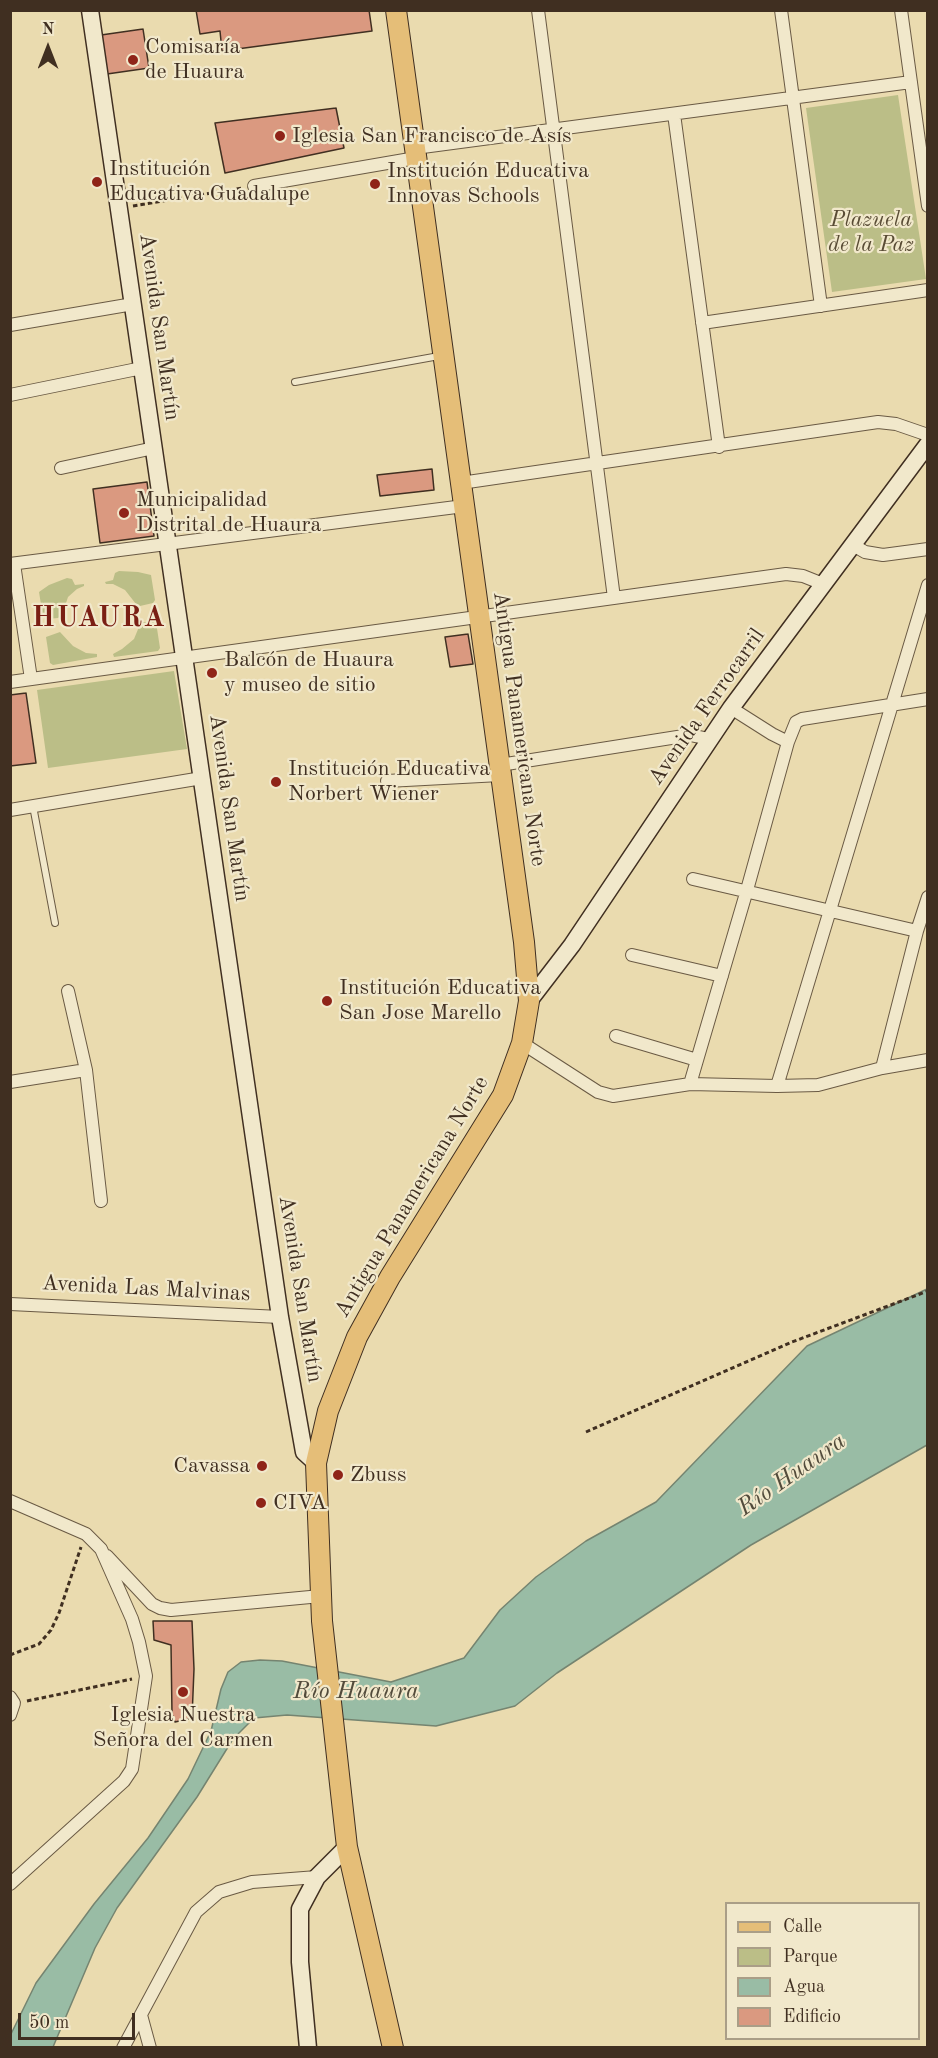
<!DOCTYPE html>
<html>
<head>
<meta charset="utf-8">
<style>
	body { margin:0 }
	#map { position:relative; width:938px; height:2058px; overflow:hidden; background:#eadbaf; font-family:"Old Standard TT",serif }
	canvas { display:block }
	.frame { position:absolute; inset:0; border:12px solid #402f21; pointer-events:none }
	.legend { position:absolute; left:725px; top:1902px; width:195px; height:138px; box-sizing:border-box; background:#f1e8cb; border:2px solid #aa9e87; margin:0; padding:8px 10px; list-style:none; font-size:18px; color:#402f21 }
	.legend li { display:flex; align-items:center; gap:12px; height:30px }
	.legend b { width:30px; border:2px solid #aa9e87 }
	.north { position:absolute; left:18px; top:18px; width:60px; height:60px; -webkit-text-stroke:4px #f1e8cb; paint-order:stroke; rotate:0deg; font-size:16px; font-weight:700; line-height:24px; text-align:center; color:#402f21 }
	.north::after { content:''; display:block; margin:auto; width:21px; height:27px; background:#402f21; clip-path:polygon(50% 0,100% 100%,50% 72%,0 100%) }
	.scale { position:absolute; left:18px; top:2013px; width:117px; height:27px; box-sizing:border-box; border:3px solid #402f21; border-top:0; padding-left:8px; font-size:18px; line-height:21px; white-space:nowrap; color:#402f21; -webkit-text-stroke:4px #f1e8cb; paint-order:stroke }
</style>
</head>
<body>
<div id="map">
<canvas width="938" height="2058"></canvas>
<div class="frame"></div>
<ul class="legend">
<li><b style="height:8px;background:#e5be78"></b>Calle</li>
<li><b style="height:16px;background:#bbbe87"></b>Parque</li>
<li><b style="height:16px;background:#99bca5"></b>Agua</li>
<li><b style="height:16px;background:#da9980"></b>Edificio</li>
</ul>
<div class="north">N</div>
<div class="scale">50 m</div>
</div>
<script>
const ctx = document.querySelector('canvas').getContext('2d');
ctx.lineJoin = 'round';
function fillPath(path, color) { ctx.fillStyle = color; ctx.fill(path, 'evenodd'); }
const poly = rows => new Path2D(rows.map(r => 'M' + r).join(''));
function trace(path, color, width, dash) { ctx.strokeStyle = color; ctx.lineWidth = width; ctx.lineCap = dash ? 'butt' : 'round'; ctx.setLineDash(dash || []); ctx.stroke(path); }
function label(font, color, halo, rows, align = 'center') {
  ctx.font = font + ' "Old Standard TT",serif'; ctx.lineWidth = 4.5; ctx.setLineDash([]); ctx.textBaseline = 'middle'; ctx.strokeStyle = halo; ctx.fillStyle = color; for (const [text, x, y, turn = 0] of rows) {
    ctx.save(); ctx.translate(x, y); ctx.rotate((+turn || 0) * Math.PI / 180); ctx.textAlign = isNaN(turn) ? turn : align; if (halo) ctx.strokeText(text, 0, 0); ctx.fillText(text, 0, 0); ctx.restore();
  }
}
fillPath(poly([
	[898,95,926,279,832,292,806,108],
	[119,571,138,572,151,575,155,600,153,603,140,606,136,604,125,590,113,584,106,584,105,582,113,580,115,573],
	[67,578,72,579,75,585,84,584,84,586,77,589,68,597,62,615,58,618,46,619,43,617,39,592,49,585],
	[141,622,156,622,160,648,158,651,114,657,113,654,122,649,134,639],
	[60,632,73,646,86,653,97,654,97,657,53,665,50,663,46,637],
	[174,671,187,749,48,768,37,690]
]), '#bbbe87');
const water = poly([
	[927,1289,927,1445,751,1545,557,1673,515,1706,436,1726,287,1715,254,1718,233,1739,197,1797,117,1908,95,1948,53,2047,11,2047,10,2036,36,1983,94,1904,148,1838,188,1779,211,1731,221,1689,228,1672,241,1662,260,1660,282,1661,391,1682,464,1658,500,1610,536,1577,586,1541,656,1502,807,1346,927,1289]
]);
fillPath(water, '#99bca5');
trace(water, '#758470', 1.5);
const building = poly([
	[196,10,369,10,372,31,222,51,220,31,200,34,196,10],
	[143,29,149,68,107,74,101,35,143,29],
	[336,108,344,148,225,173,215,123,336,108],
	[432,469,434,490,380,496,377,475,432,469],
	[147,482,154,536,100,543,93,489,147,482],
	[468,634,473,664,450,667,445,637,468,634],
	[26,693,36,763,10,766,10,695,26,693],
	[153,1621,192,1621,194,1669,192,1718,175,1722,172,1714,171,1645,154,1640,153,1621]
]);
fillPath(building, '#da9980');
trace(building, '#402f21', 1.5);
const service = poly([
	[295,382,439,356],
	[33,806,55,923]
]);
const minor = poly([
	[538,10,614,598],
	[781,10,821,306],
	[901,10,928,206],
	[674,114,719,447],
	[415,148,911,82],
	[254,186,416,158],
	[702,323,928,290],
	[10,325,133,304],
	[10,395,142,368],
	[61,468,154,448],
	[461,483,878,422,896,424,928,435],
	[853,545,865,552,883,555,928,549],
	[10,564,464,506],
	[14,564,31,679],
	[10,682,786,574,803,576,823,584],
	[731,708,772,734,788,742],
	[500,765,690,735,709,739],
	[387,781,500,775],
	[10,810,202,778],
	[693,879,917,931],
	[632,955,722,976],
	[68,991,86,1070,101,1201],
	[616,1036,697,1060],
	[522,1043,598,1092,613,1096,690,1084,777,1086,818,1085,882,1068,928,1060],
	[882,1068,917,931,928,897],
	[10,1082,86,1070],
	[690,1084,747,890,788,742,796,722,802,719,928,699],
	[777,1086,928,585],
	[10,1304,280,1317],
	[10,1501,86,1534,101,1549,132,1619,139,1642,146,1676,132,1769,124,1781,10,1884],
	[107,1556,152,1604,160,1608,171,1610,321,1596],
	[10,1697,14,1703,10,1715],
	[141,2015,150,2048],
	[123,2048,196,1912,219,1892,252,1882,317,1877]
]);
const secondary = poly([
	[90,10,280,1317,304,1452,316,1463],
	[529,1001,572,945,731,708,928,444],
	[308,2048,300,1962,300,1909,317,1877,347,1847]
]);
const primary = poly([
	[393,2048,347,1847,322,1621,316,1463,328,1411,357,1337,390,1277,503,1095,522,1043,529,1001,524,942,396,10]
]);
trace(service, '#6a5a44', 8);
trace(minor, '#6a5a44', 14);
trace(secondary, '#402f21', 19);
trace(primary, '#402f21', 22);
trace(poly([
	[133,206,242,188],
	[586,1432,792,1342,928,1291],
	[10,1655,39,1644,51,1630,59,1613,81,1547],
	[27,1701,132,1679]
]), '#402f21', 3, [4.5, 3]);
trace(service, '#f1e8cb', 6);
trace(minor, '#f1e8cb', 12);
trace(secondary, '#f1e8cb', 16);
trace(primary, '#e5be78', 20);
for (const [x, y, r, color] of [
	[133,60,6,"#8f2418"],
	[280,136,6,"#8f2418"],
	[97,182,6,"#8f2418"],
	[375,184,6,"#8f2418"],
	[124,513,6,"#8f2418"],
	[212,673,6,"#8f2418"],
	[276,782,6,"#8f2418"],
	[327,1001,6,"#8f2418"],
	[262,1466,6,"#8f2418"],
	[338,1475,6,"#8f2418"],
	[261,1503,6,"#8f2418"],
	[183,1692,6,"#8f2418"]
]) { const dot = new Path2D(); dot.arc(x, y, r, 0, 2 * Math.PI); ctx.fillStyle = color; ctx.fill(dot); trace(dot, '#f1e8cb', 2); }
label('22px', '#402f21', '#f1e8cb', [
	["Comisaría",145,47],
	["de Huaura",145,72],
	["Iglesia San Francisco de Asís",292,136],
	["Institución",109,169],
	["Educativa Guadalupe",109,194],
	["Institución Educativa",387,171],
	["Innovas Schools",387,196],
	["Municipalidad",136,500],
	["Distrital de Huaura",136,525],
	["Balcón de Huaura",224,660],
	["y museo de sitio",224,685],
	["Institución Educativa",288,769],
	["Norbert Wiener",288,794],
	["Institución Educativa",339,988],
	["San Jose Marello",339,1013],
	["Cavassa",250,1466,"right"],
	["Zbuss",350,1475],
	["CIVA",273,1503],
	["Iglesia Nuestra",183,1715,"center"],
	["Señora del Carmen",183,1740,"center"]
], 'left');
label('italic 22px', '#594c35', '#f1e8cb', [
	["Plazuela",871,220],
	["de la Paz",871,245]
]);
label('22px', '#402f21', '#f1e8cb', [
	["Avenida San Martín",159,327,82],
	["Avenida Ferrocarril",707,707,-55],
	["Antigua Panamericana Norte",519,729,82],
	["Avenida San Martín",229,808,82],
	["Antigua Panamericana Norte",412,1197,-59],
	["Avenida Las Malvinas",146,1289,3],
	["Avenida San Martín",300,1289,81]
]);
label('italic 24px', '#524b3b', '#f1e8cb', [
	["Río Huaura",792,1475,-35],
	["Río Huaura",356,1692]
]);
ctx.letterSpacing = '1.5px';
label('bold 28px', '#7a1f14', '#f1e8cb', [
	["HUAURA",99,619]
]);
ctx.letterSpacing = '0px';
</script>
</body>
</html>
